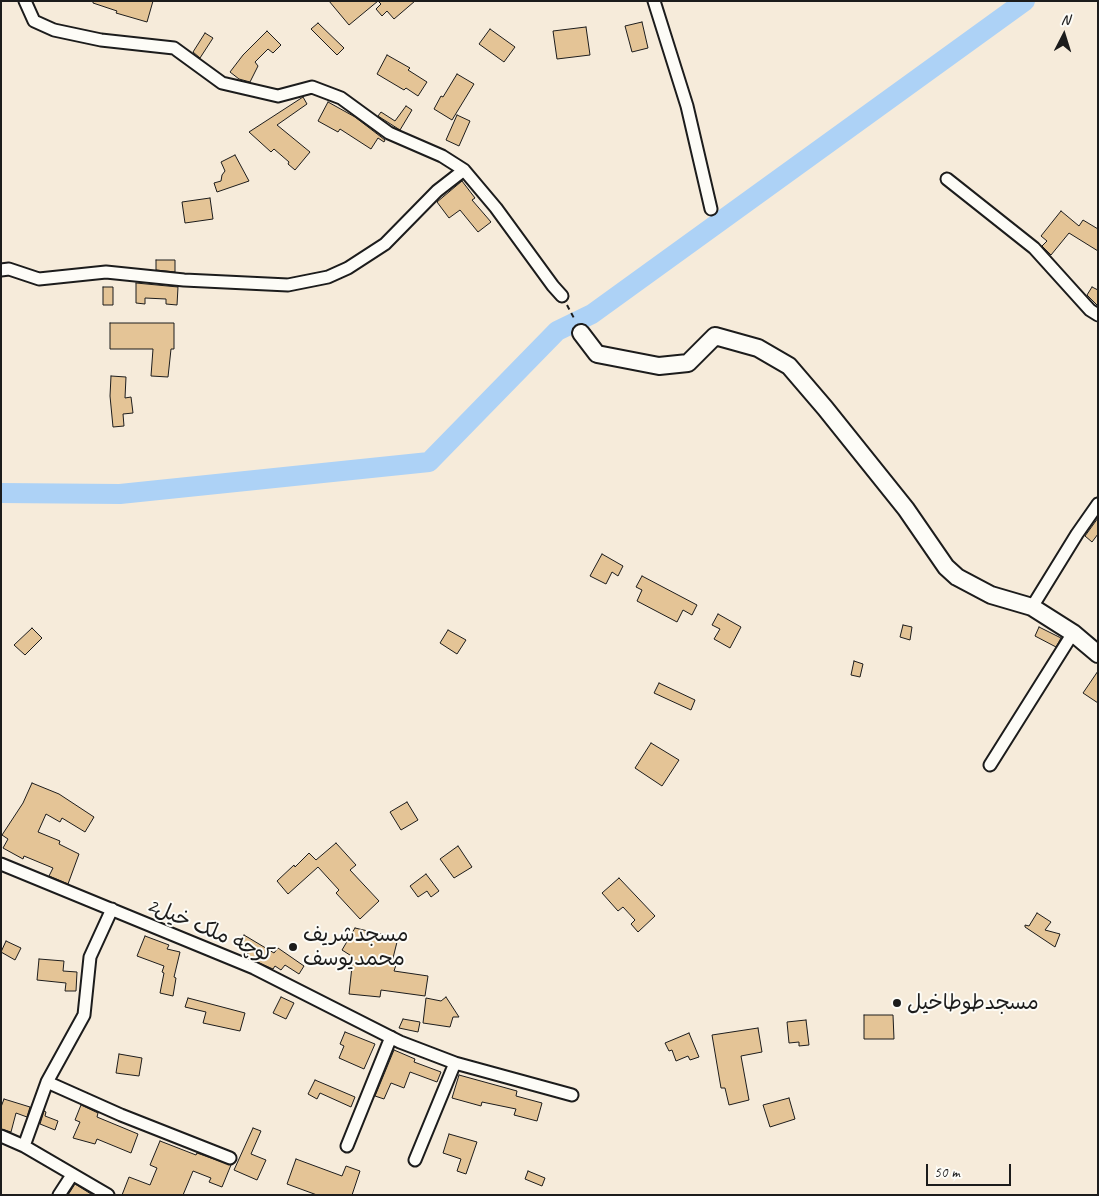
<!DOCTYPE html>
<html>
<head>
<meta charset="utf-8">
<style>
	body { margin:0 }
	#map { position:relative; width:1099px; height:1196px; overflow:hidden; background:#f6ebda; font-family:Caveat,sans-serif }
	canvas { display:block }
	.frame { position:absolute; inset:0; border:2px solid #1c1c1c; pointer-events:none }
	.north { position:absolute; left:1039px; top:10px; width:50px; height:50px; -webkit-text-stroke:4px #fdfcf7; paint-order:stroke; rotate:5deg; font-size:14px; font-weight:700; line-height:20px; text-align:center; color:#1c1c1c }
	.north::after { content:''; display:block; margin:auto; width:18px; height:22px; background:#1c1c1c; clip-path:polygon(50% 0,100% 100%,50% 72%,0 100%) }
	.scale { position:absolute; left:926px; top:1164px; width:85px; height:22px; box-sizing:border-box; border:2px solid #1c1c1c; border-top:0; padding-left:6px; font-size:15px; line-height:18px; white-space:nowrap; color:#1c1c1c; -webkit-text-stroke:4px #fdfcf7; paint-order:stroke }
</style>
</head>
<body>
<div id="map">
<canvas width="1099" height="1196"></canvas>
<div class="frame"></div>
<div class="north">N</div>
<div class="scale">50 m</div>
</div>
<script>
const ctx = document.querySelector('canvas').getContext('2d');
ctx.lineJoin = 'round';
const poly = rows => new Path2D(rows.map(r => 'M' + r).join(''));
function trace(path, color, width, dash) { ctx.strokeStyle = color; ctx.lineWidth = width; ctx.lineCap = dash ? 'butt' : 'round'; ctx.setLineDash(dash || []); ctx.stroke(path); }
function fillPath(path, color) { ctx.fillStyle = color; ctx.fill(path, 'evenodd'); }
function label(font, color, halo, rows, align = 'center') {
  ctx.font = font + ' Caveat,"Playpen Sans Arabic",sans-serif'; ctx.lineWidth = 4; ctx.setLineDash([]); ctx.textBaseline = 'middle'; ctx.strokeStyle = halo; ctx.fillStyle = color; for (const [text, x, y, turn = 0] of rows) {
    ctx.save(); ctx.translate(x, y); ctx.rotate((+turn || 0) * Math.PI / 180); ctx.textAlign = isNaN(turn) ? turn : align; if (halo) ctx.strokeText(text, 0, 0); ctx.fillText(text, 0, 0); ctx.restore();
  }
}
trace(poly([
	[1,493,120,494,429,462,557,331,592,314,1025,1]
]), '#add2f6', 20);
const building = poly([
	[93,1,153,1,147,22,116,13,117,11,93,3,93,1],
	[329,1,378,1,349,25,329,1],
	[378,1,415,1,394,19,387,11,382,16,376,9,381,4,378,1],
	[642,22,648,48,632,52,625,26,642,22],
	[318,23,344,48,337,55,311,29,318,23],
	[586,27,590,55,557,59,553,31,586,27],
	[490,29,515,47,504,62,479,44,490,29],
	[267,31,281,45,273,53,268,49,255,62,258,66,250,82,239,79,230,72,243,55,267,31],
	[205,33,213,38,200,58,193,52,205,33],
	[387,55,410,68,408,70,427,82,418,96,406,88,404,90,377,74,387,55],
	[457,74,474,84,452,120,434,109,441,96,443,97,457,74],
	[303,97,307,104,277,125,310,152,295,170,288,164,289,162,274,149,271,152,249,132,303,97],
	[328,102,355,117,385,140,384,142,378,138,371,149,340,129,338,132,318,121,328,102],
	[406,106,412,110,400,130,378,116,381,112,395,121,406,106],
	[457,115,470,121,459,146,446,140,457,115],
	[235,155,249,181,217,192,214,183,221,181,222,175,225,171,221,162,235,155],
	[462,181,475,198,472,200,491,222,478,232,460,210,449,218,437,202,462,181],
	[210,198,213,219,185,223,182,202,210,198],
	[1061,211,1079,226,1083,220,1098,229,1098,251,1069,233,1051,255,1042,246,1047,241,1041,236,1061,211],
	[156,260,175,260,175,272,156,270,156,260],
	[136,283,178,287,177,305,166,304,166,299,145,298,145,304,136,303,136,283],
	[103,287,113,287,113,305,103,305,103,287],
	[1092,287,1098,290,1098,306,1087,295,1092,287],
	[110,323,174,323,174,349,171,349,168,377,151,376,153,349,110,349,110,323],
	[111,376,126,377,125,398,131,397,133,413,123,414,124,426,113,427,110,396,111,376],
	[1098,518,1098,534,1092,542,1085,536,1098,518],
	[602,554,623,566,618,576,612,572,606,584,590,576,602,554],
	[642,576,697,605,692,615,683,610,677,622,637,601,642,590,636,587,642,576],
	[718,614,741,627,730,648,714,639,720,629,712,625,718,614],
	[903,625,912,627,910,640,900,637,903,625],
	[1039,627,1061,638,1056,647,1035,636,1039,627],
	[32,628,42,638,25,655,14,645,32,628],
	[448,630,466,640,457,654,440,643,448,630],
	[854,661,863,664,860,677,851,675,854,661],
	[1098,671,1098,703,1083,693,1098,671],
	[659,683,695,700,691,710,654,693,659,683],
	[651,743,679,760,662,786,635,768,651,743],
	[32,783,59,794,94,817,85,832,62,818,60,822,46,814,38,832,60,841,59,844,79,854,68,884,49,876,53,868,24,856,23,859,3,848,8,839,2,835,23,803,32,783],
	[407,802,418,820,401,830,390,812,407,802],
	[336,843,356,865,350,870,379,901,360,919,336,893,339,890,318,867,288,894,277,881,294,865,295,867,309,853,316,860,336,843],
	[458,846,472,867,454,878,440,859,458,846],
	[426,874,439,891,431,897,427,891,418,897,410,886,426,874],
	[619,878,655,916,638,932,631,924,635,920,623,907,618,911,602,893,619,878],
	[1037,913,1051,922,1045,930,1060,934,1055,947,1025,927,1025,925,1029,926,1037,913],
	[355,928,398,938,393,958,398,959,394,971,428,976,425,996,381,990,380,997,349,994,353,957,342,950,355,928],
	[244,935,274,953,278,948,304,966,299,974,285,965,281,970,275,966,273,969,246,957,250,949,239,943,244,935],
	[145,936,169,945,167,949,180,952,174,977,176,978,173,996,160,993,164,973,162,972,164,966,137,956,145,936],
	[6,941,21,948,15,960,1,952,6,941],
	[39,959,64,961,63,971,77,972,76,991,65,991,66,983,37,980,39,959],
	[281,997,294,1003,286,1019,273,1013,281,997],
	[446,997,459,1017,453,1017,450,1027,423,1023,426,998,441,1001,446,997],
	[188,998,245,1013,240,1031,203,1023,206,1012,185,1007,188,998],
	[864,1015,893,1015,894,1039,864,1039,864,1015],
	[403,1019,420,1022,418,1032,399,1028,403,1019],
	[806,1020,809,1045,799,1046,799,1042,789,1043,787,1022,806,1020],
	[758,1028,762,1052,741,1056,749,1100,729,1105,725,1088,721,1088,712,1035,758,1028],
	[345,1032,375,1044,364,1069,339,1058,344,1046,340,1044,345,1032],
	[689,1033,699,1057,690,1060,688,1056,676,1061,672,1050,669,1051,665,1043,689,1033],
	[394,1050,415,1059,414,1062,441,1072,437,1082,410,1072,404,1088,391,1083,384,1099,375,1096,394,1050],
	[119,1054,142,1058,139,1076,116,1073,119,1054],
	[459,1075,517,1091,516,1096,542,1103,537,1121,514,1115,516,1109,482,1102,481,1106,452,1098,459,1075],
	[315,1080,355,1097,351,1107,320,1093,317,1099,308,1094,315,1080],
	[789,1098,795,1119,770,1127,763,1105,789,1098],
	[4,1099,30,1107,27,1117,16,1113,11,1132,1,1129,1,1107,4,1099],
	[81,1105,98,1113,97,1117,138,1134,131,1153,97,1139,95,1144,73,1138,80,1122,75,1120,81,1105],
	[44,1111,46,1112,45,1116,58,1121,55,1130,40,1124,44,1111],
	[253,1128,261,1131,251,1154,266,1160,257,1180,234,1170,253,1128],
	[449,1134,477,1142,466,1174,457,1171,461,1159,443,1153,449,1134],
	[160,1141,196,1155,197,1153,231,1165,222,1187,209,1182,211,1178,193,1171,183,1195,122,1195,129,1177,150,1185,157,1168,150,1165,160,1141],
	[296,1159,342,1176,346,1166,360,1171,352,1195,317,1195,287,1184,296,1159],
	[528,1171,545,1178,542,1186,525,1179,528,1171],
	[75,1184,91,1194,91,1195,68,1195,75,1184]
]);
fillPath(building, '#e4c496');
trace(building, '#1c1c1c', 1);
const street = poly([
	[25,1,34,21,54,30,101,40,174,48,222,83,278,96,312,87,341,98,389,133,442,156,464,170,496,208,553,286,562,296],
	[654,1,687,106,711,209],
	[947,179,1034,248,1090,310,1098,315],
	[1,270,9,269,39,279,106,272,184,280,288,285,328,277,348,268,385,244,437,191,464,170],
	[1032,607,1077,534,1098,504],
	[990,765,1073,633],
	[1,864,254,968,400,1042,455,1063,572,1095],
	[47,1082,121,1115,230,1158],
	[1,1136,24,1146,108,1195],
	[24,1146,47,1082,84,1015,90,957,112,909],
	[347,1146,391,1037],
	[415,1160,455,1063],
	[59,1195,72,1175]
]);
const secondary = poly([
	[581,333,597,354,659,366,688,363,715,336,758,348,789,366,825,408,906,509,946,567,957,577,991,595,1032,607,1073,633,1098,654]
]);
trace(street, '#1c1c1c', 15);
trace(secondary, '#1c1c1c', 20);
trace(poly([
	[567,305,575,320]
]), '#1c1c1c', 2, [5, 4]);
trace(street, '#fdfcf7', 11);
trace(secondary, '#fdfcf7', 16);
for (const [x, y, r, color] of [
	[293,947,5,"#1c1c1c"],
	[897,1003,5,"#1c1c1c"]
]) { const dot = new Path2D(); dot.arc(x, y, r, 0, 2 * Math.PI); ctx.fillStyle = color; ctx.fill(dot); trace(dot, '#fdfcf7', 2); }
label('21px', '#1c1c1c', '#fdfcf7', [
	["کوچه ملک خیل2",210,931,23]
]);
label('21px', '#1c1c1c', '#fdfcf7', [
	["مسجدشریف",303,935],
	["محمدیوسف",303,959],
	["مسجدطوطاخیل",907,1003]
], 'left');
</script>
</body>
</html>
